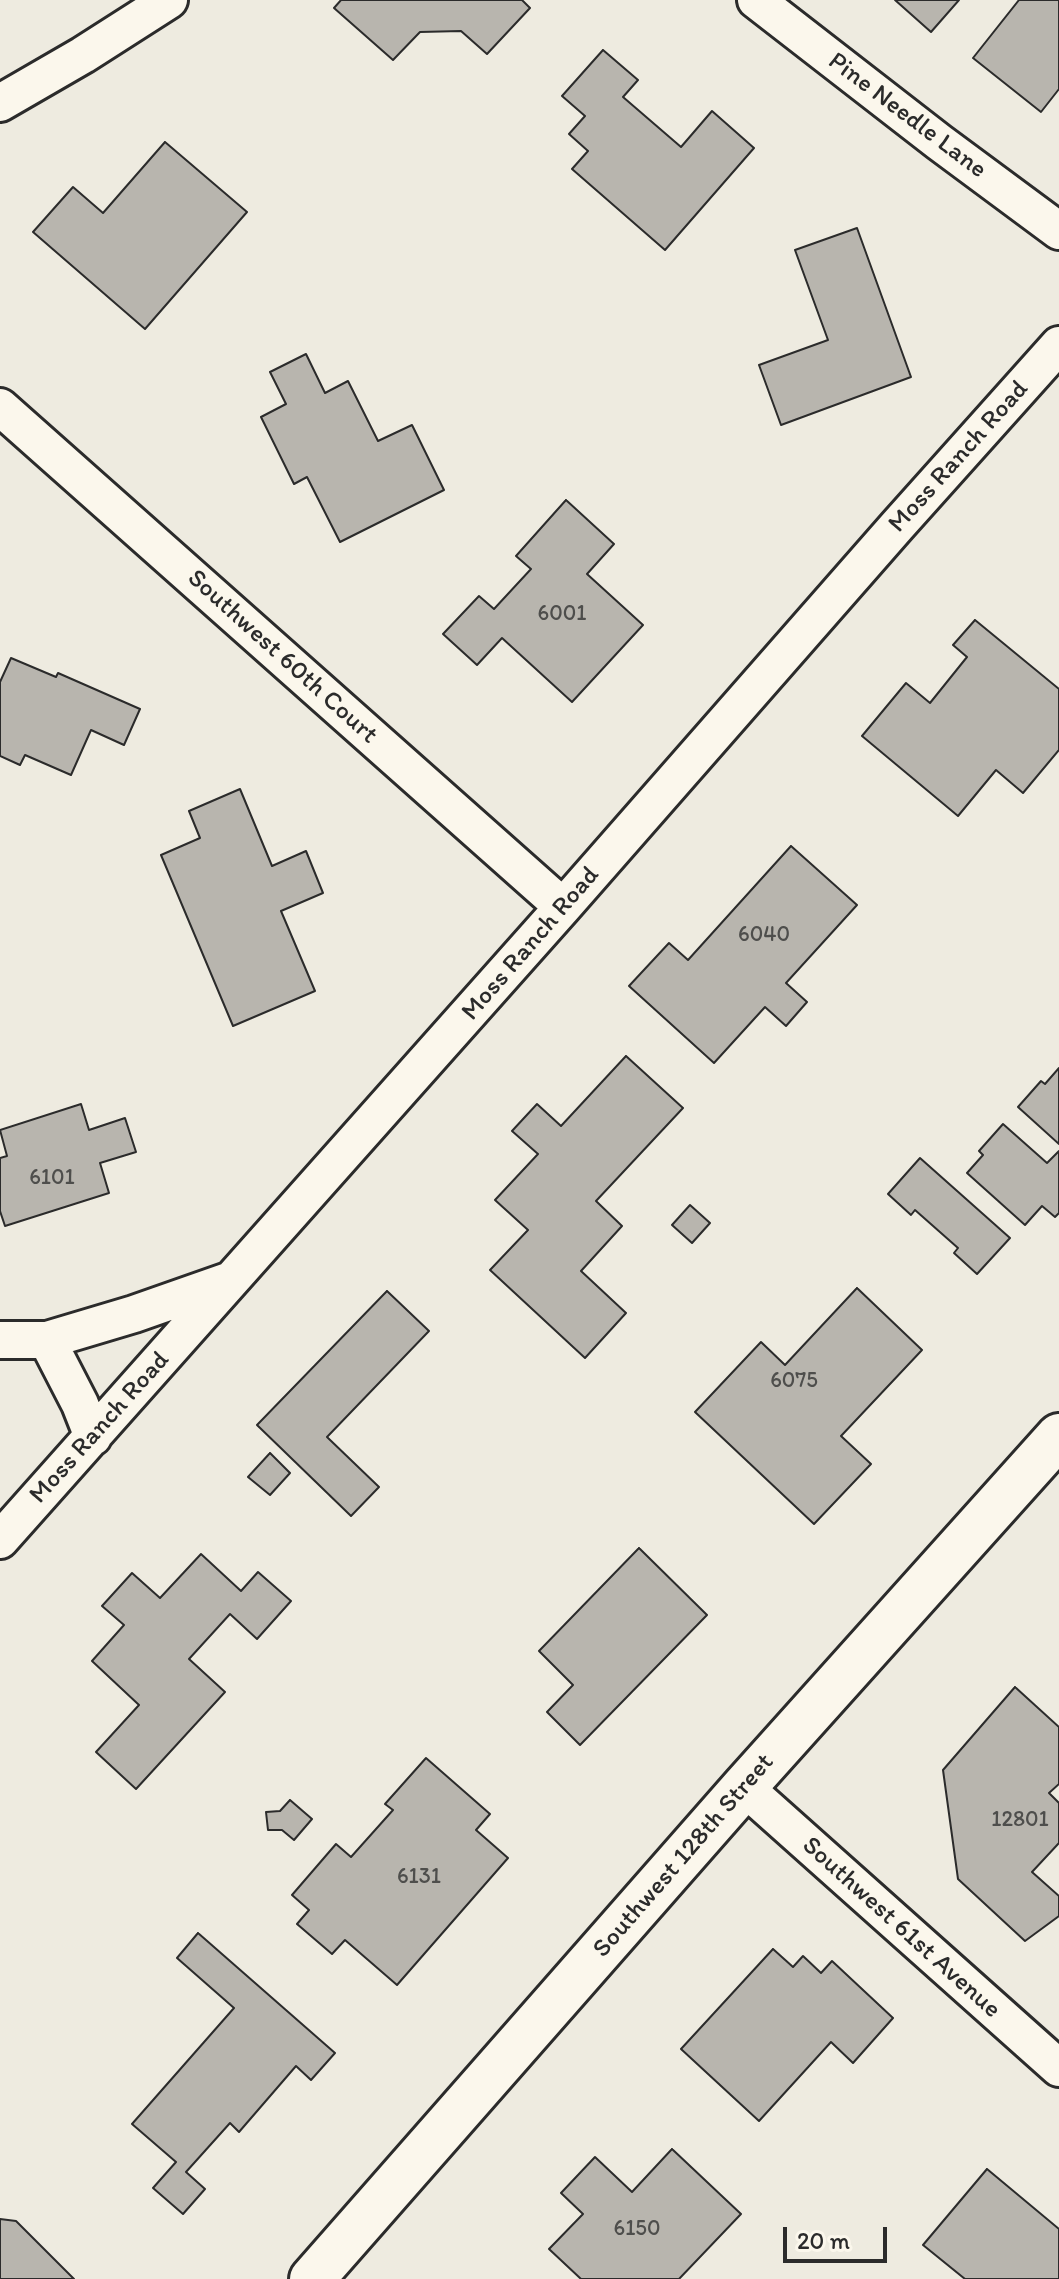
<!DOCTYPE html>
<html>
<head>
<meta charset="utf-8">
<style>
	body { margin:0 }
	#map { position:relative; width:1059px; height:2279px; overflow:hidden; background:#eeebe0; font-family:Itim,sans-serif }
	canvas { display:block }
	.scale { position:absolute; left:783px; top:2227px; width:104px; height:36px; box-sizing:border-box; border:4px solid #2b2b2b; border-top:0; padding-left:10px; font-size:24px; line-height:28px; white-space:nowrap; color:#2b2b2b; -webkit-text-stroke:6px #fbf7ec; paint-order:stroke }
</style>
</head>
<body>
<div id="map">
<canvas width="1059" height="2279"></canvas>
<div class="scale">20 m</div>
</div>
<script>
const ctx = document.querySelector('canvas').getContext('2d');
ctx.lineJoin = 'round';
function fillPath(path, color) { ctx.fillStyle = color; ctx.fill(path, 'evenodd'); }
const poly = rows => new Path2D(rows.map(r => 'M' + r).join(''));
function trace(path, color, width, dash) { ctx.strokeStyle = color; ctx.lineWidth = width; ctx.lineCap = dash ? 'butt' : 'round'; ctx.setLineDash(dash || []); ctx.stroke(path); }
function label(font, color, halo, rows, align = 'center') {
  ctx.font = font + ' Itim,sans-serif'; ctx.lineWidth = 6; ctx.setLineDash([]); ctx.textBaseline = 'middle'; ctx.strokeStyle = halo; ctx.fillStyle = color; for (const [text, x, y, turn = 0] of rows) {
    ctx.save(); ctx.translate(x, y); ctx.rotate((+turn || 0) * Math.PI / 180); ctx.textAlign = isNaN(turn) ? turn : align; if (halo) ctx.strokeText(text, 0, 0); ctx.fillText(text, 0, 0); ctx.restore();
  }
}
const building = poly([
	[341,0,522,0,530,8,487,54,461,31,420,32,393,60,334,8,341,0],
	[895,0,959,0,931,32,895,0],
	[1019,0,1059,0,1059,89,1041,112,973,58,1019,0],
	[603,50,638,80,623,97,681,147,712,111,754,148,665,250,572,169,588,151,569,134,585,116,562,96,603,50],
	[165,142,247,212,145,329,33,232,73,187,103,213,165,142],
	[857,228,911,377,781,425,759,365,828,340,795,250,857,228],
	[306,354,325,393,348,381,378,441,412,425,444,490,340,542,307,477,294,484,261,417,286,404,270,372,306,354],
	[566,500,614,544,587,574,643,625,572,702,502,638,477,665,443,634,479,596,494,609,531,569,516,556,566,500],
	[975,620,1059,689,1059,750,1023,793,996,770,958,816,862,736,906,683,930,703,967,657,953,645,975,620],
	[11,658,56,677,58,673,140,709,124,745,91,730,71,775,25,755,20,765,0,756,0,682,11,658],
	[240,789,272,866,306,851,323,893,281,911,315,991,233,1026,161,855,200,838,189,811,240,789],
	[791,846,857,905,786,983,807,1002,786,1026,765,1007,714,1063,629,986,669,943,688,960,791,846],
	[626,1056,683,1108,596,1201,622,1226,581,1271,626,1313,585,1358,490,1270,528,1230,495,1200,538,1154,512,1131,537,1104,561,1126,626,1056],
	[1059,1068,1059,1144,1018,1107,1041,1081,1045,1084,1059,1068],
	[81,1104,89,1130,125,1118,136,1152,100,1163,109,1193,5,1226,0,1211,0,1158,7,1156,0,1130,81,1104],
	[1003,1124,1047,1163,1059,1151,1059,1213,1055,1217,1042,1206,1025,1225,967,1173,983,1155,979,1151,1003,1124],
	[920,1158,1010,1238,977,1274,954,1253,958,1248,915,1210,911,1215,888,1194,920,1158],
	[690,1205,710,1223,692,1243,672,1225,690,1205],
	[857,1288,922,1350,841,1436,871,1464,814,1524,695,1412,761,1342,785,1365,857,1288],
	[387,1291,429,1331,327,1437,379,1487,351,1516,257,1425,387,1291],
	[270,1453,290,1473,270,1495,248,1477,270,1453],
	[639,1548,707,1615,580,1745,547,1712,573,1685,539,1651,639,1548],
	[201,1554,241,1591,258,1572,291,1601,257,1639,230,1614,189,1659,225,1692,136,1789,96,1752,139,1705,92,1661,124,1625,102,1606,132,1573,160,1598,201,1554],
	[1015,1687,1059,1727,1059,1784,1049,1793,1059,1803,1059,1843,1032,1872,1059,1896,1059,1916,1025,1941,958,1879,943,1770,1015,1687],
	[426,1758,490,1814,476,1830,508,1858,397,1985,345,1940,332,1954,297,1924,309,1910,292,1895,336,1844,351,1857,393,1810,385,1804,426,1758],
	[290,1800,312,1819,294,1840,282,1830,268,1830,266,1812,280,1811,290,1800],
	[198,1933,335,2053,311,2080,296,2066,239,2132,230,2123,186,2172,205,2189,183,2214,153,2188,176,2162,132,2124,234,2008,177,1958,198,1933],
	[773,1949,793,1967,803,1956,821,1973,832,1961,893,2018,853,2063,831,2042,759,2121,681,2049,773,1949],
	[672,2149,741,2214,679,2279,581,2279,549,2249,583,2214,561,2193,595,2157,632,2192,672,2149],
	[987,2169,1059,2229,1059,2279,965,2279,923,2245,987,2169],
	[0,2219,16,2221,74,2279,0,2279,0,2219]
]);
fillPath(building, '#b8b5ae');
trace(building, '#2b2b2b', 2);
const street = poly([
	[756,0,939,142,1059,231],
	[0,103,83,55,169,0],
	[0,407,563,907],
	[0,1340,47,1340],
	[93,1437,80,1404,47,1340,134,1314,228,1281],
	[0,1540,563,907,897,526,1059,345],
	[744,1787,1059,2068]
]);
const secondary = poly([
	[312,2279,744,1787,1059,1436]
]);
trace(street, '#2b2b2b', 42);
trace(secondary, '#2b2b2b', 50);
trace(street, '#fbf7ec', 36);
trace(secondary, '#fbf7ec', 44);
label('22px', '#4e4e4c', null, [
	["6001",562,614],
	["6040",764,935],
	["6101",52,1178],
	["6075",794,1381],
	["12801",1020,1820],
	["6131",419,1877],
	["6150",637,2229]
]);
label('26px', '#2b2b2b', '#fbf7ec', [
	["Pine Needle Lane",907,116,37],
	["Moss Ranch Road",959,457,-48],
	["Southwest 60th Court",282,657,42],
	["Moss Ranch Road",531,944,-49],
	["Moss Ranch Road",100,1428,-48],
	["Southwest 128th Street",684,1856,-49],
	["Southwest 61st Avenue",901,1928,42]
]);
</script>
</body>
</html>
